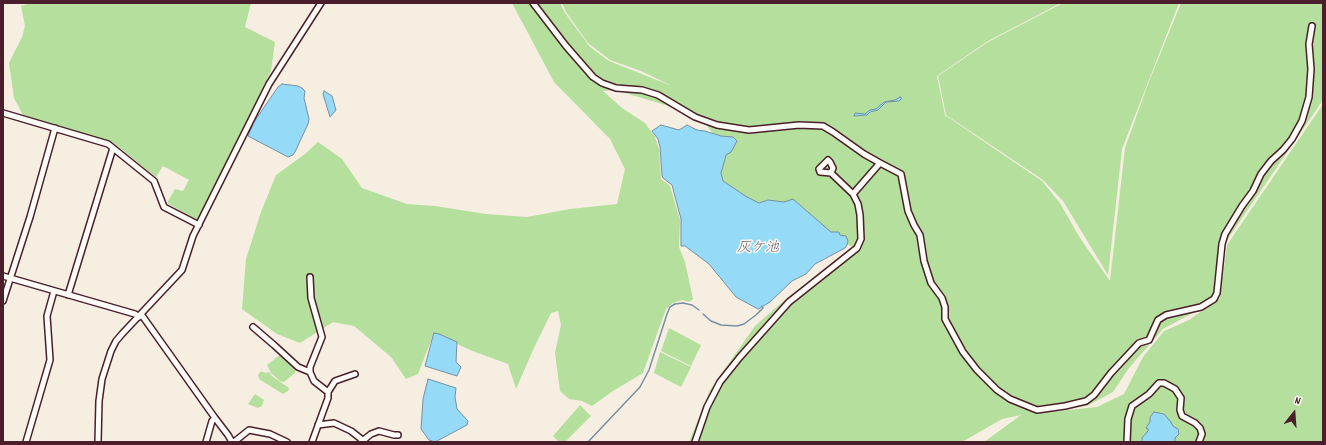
<!DOCTYPE html>
<html>
<head>
<meta charset="utf-8">
<style>
	body { margin:0 }
	#map { position:relative; width:1326px; height:445px; overflow:hidden; background:#f7eee2; font-family:Dekko,sans-serif }
	canvas { display:block }
	.frame { position:absolute; inset:0; border:4px solid #4a1f2b; pointer-events:none }
	.north { position:absolute; left:1274px; top:393px; width:40px; height:40px; -webkit-text-stroke:3px #fdfcf7; paint-order:stroke; rotate:17deg; font-size:11px; font-weight:700; line-height:16px; text-align:center; color:#4a1f2b }
	.north::after { content:''; display:block; margin:auto; width:14px; height:18px; background:#4a1f2b; clip-path:polygon(50% 0,100% 100%,50% 72%,0 100%) }
</style>
</head>
<body>
<div id="map">
<canvas width="1326" height="445"></canvas>
<div class="frame"></div>
<div class="north">N</div>
</div>
<script>
const ctx = document.querySelector('canvas').getContext('2d');
ctx.lineJoin = 'round';
function fillPath(path, color) { ctx.fillStyle = color; ctx.fill(path, 'evenodd'); }
const poly = rows => new Path2D(rows.map(r => 'M' + r).join(''));
function trace(path, color, width, dash) { ctx.strokeStyle = color; ctx.lineWidth = width; ctx.lineCap = dash ? 'butt' : 'round'; ctx.setLineDash(dash || []); ctx.stroke(path); }
function label(font, color, halo, rows, align = 'center') {
  ctx.font = font + ' Dekko,"Klee One",sans-serif'; ctx.lineWidth = 3; ctx.setLineDash([]); ctx.textBaseline = 'middle'; ctx.strokeStyle = halo; ctx.fillStyle = color; for (const [text, x, y, turn = 0] of rows) {
    ctx.save(); ctx.translate(x, y); ctx.rotate((+turn || 0) * Math.PI / 180); ctx.textAlign = isNaN(turn) ? turn : align; if (halo) ctx.strokeText(text, 0, 0); ctx.fillText(text, 0, 0); ctx.restore();
  }
}
fillPath(poly([
	[30,3,251,3,245,27,275,42,271,71,197,220,167,203,175,189,183,191,189,180,163,166,156,177,115,144,23,115,14,98,9,63,22,37,25,26,21,6],
	[512,3,560,3,565,13,590,47,609,61,672,86,641,71,610,60,588,43,566,12,562,3,1061,3,988,41,937,76,945,115,1042,181,1060,203,1080,238,1110,281,1125,148,1148,84,1181,3,1322,3,1323,100,1225,243,1219,297,1209,304,1163,329,1129,368,1113,392,1087,406,1031,414,1097,407,1124,394,1143,357,1164,331,1189,320,1220,298,1227,245,1323,104,1323,442,984,442,1021,415,1002,419,962,442,689,442,710,390,755,326,787,298,853,247,761,207,719,181,722,146,702,119,679,109,615,90,603,91,622,108,645,123,655,137,659,149,661,179,670,186,680,220,679,247,685,262,693,299,689,302,682,300,673,303,666,309,643,373,613,391,592,406,582,401,569,399,560,391,555,353,561,325,558,311,551,313,533,350,516,389,508,364,470,350,434,333,418,374,406,379,391,357,354,326,333,322,300,343,277,334,242,309,246,259,261,212,276,175,305,154,318,142,342,159,362,188,407,204,435,206,486,214,527,217,570,209,617,204,625,169,610,139,554,82],
	[1063,3,1179,3,1122,149,1108,275,1063,201,1043,180,946,115,938,76,988,42],
	[669,328,701,345,691,366,661,351],
	[660,352,691,367,681,387,654,373],
	[281,354,286,361,295,369,295,373,284,382,280,381,271,373,267,365],
	[261,371,265,373,269,372,272,376,289,388,288,391,283,394,259,379,258,375],
	[255,394,264,400,262,406,258,408,248,404],
	[580,405,591,416,565,442,559,442,553,436]
]), '#b5df9c');
const water = poly([
	[282,84,298,86,302,88,305,91,304,98,309,119,308,124,295,152,293,155,288,157,248,136,254,122,278,87,282,84],
	[324,91,332,96,336,110,330,117,323,94,324,91],
	[900,97,902,98,899,101,886,102,878,110,870,112,867,115,854,116,855,113,865,114,870,110,876,109,884,102,895,100,900,97],
	[661,125,679,130,687,125,697,130,705,131,721,136,733,137,737,141,731,152,726,155,725,159,721,173,723,181,747,197,759,203,768,200,784,202,793,199,831,232,839,232,840,235,846,236,848,241,847,245,845,248,815,264,806,274,792,281,770,302,760,308,758,309,736,297,709,264,685,246,681,246,681,219,672,185,663,178,662,175,660,147,658,139,652,131,661,125],
	[434,333,439,334,457,342,456,362,461,367,457,376,425,366,433,336,434,333],
	[428,379,456,388,455,397,457,409,468,421,467,425,435,442,429,440,421,429,423,399,428,379],
	[1154,412,1164,414,1171,422,1173,426,1178,429,1179,434,1175,438,1175,442,1142,442,1142,438,1148,431,1148,429,1146,428,1150,422,1150,417,1154,412]
]);
fillPath(water, '#95daf7');
trace(water, '#778fa5', 1);
trace(poly([
	[703,314,711,321,721,325,737,326,744,324,756,315,763,308,762,306],
	[588,442,640,387,649,370,667,314,670,307,675,304,683,303,692,305,699,310]
]), '#778fa5', 1.5);
const minor = poly([
	[533,3,566,46,593,77,602,83,616,88,642,90,658,95,695,117,717,125,749,130,799,125,823,126,833,132,864,154,880,163],
	[3,113,108,144,154,181,164,207,199,225],
	[853,194,880,163,901,174,908,211,914,225,920,235,924,261,931,283,942,298,945,307,945,319,963,352,977,370,997,390,1010,399,1037,410,1065,406,1086,401,1094,395,1111,373,1139,343,1149,340,1158,320,1166,315,1201,307,1214,299,1217,293,1222,244,1225,234,1242,206,1253,191,1261,174,1271,161,1283,150,1292,139,1302,121,1309,97,1311,69,1309,44,1312,26],
	[3,276,135,314,139,317],
	[310,277,311,298,322,337,310,367,310,372,314,381,328,392],
	[68,295,113,148],
	[3,301,30,217,55,128],
	[141,314,215,418,228,435,232,442],
	[253,327,274,345,298,367,310,372],
	[318,425,334,423,351,431,365,442],
	[26,442,50,360,47,316,54,291],
	[98,442,99,401,102,379,111,351,116,341,122,334,182,270,193,236,269,84,321,3],
	[206,442,212,421,215,418],
	[234,442,249,430,270,434,287,442],
	[312,442,328,398,328,392,335,381,355,374],
	[361,442,371,434,379,431,394,435,398,435],
	[695,442,707,407,720,382,740,357,789,302,857,248,861,239,860,215,858,204,853,194,831,173,820,172,819,169,828,160,830,162,833,168,831,173],
	[1127,442,1128,419,1132,406,1149,394,1159,383,1164,383,1175,389,1181,398,1180,410,1182,416,1195,423,1200,428,1202,434,1199,442]
]);
trace(minor, '#4a1f2b', 8);
trace(minor, '#fdfcf7', 5);
label('italic 14px', '#605768', '#fdfcf7', [
	["灰ケ池",758,249]
]);
</script>
</body>
</html>
